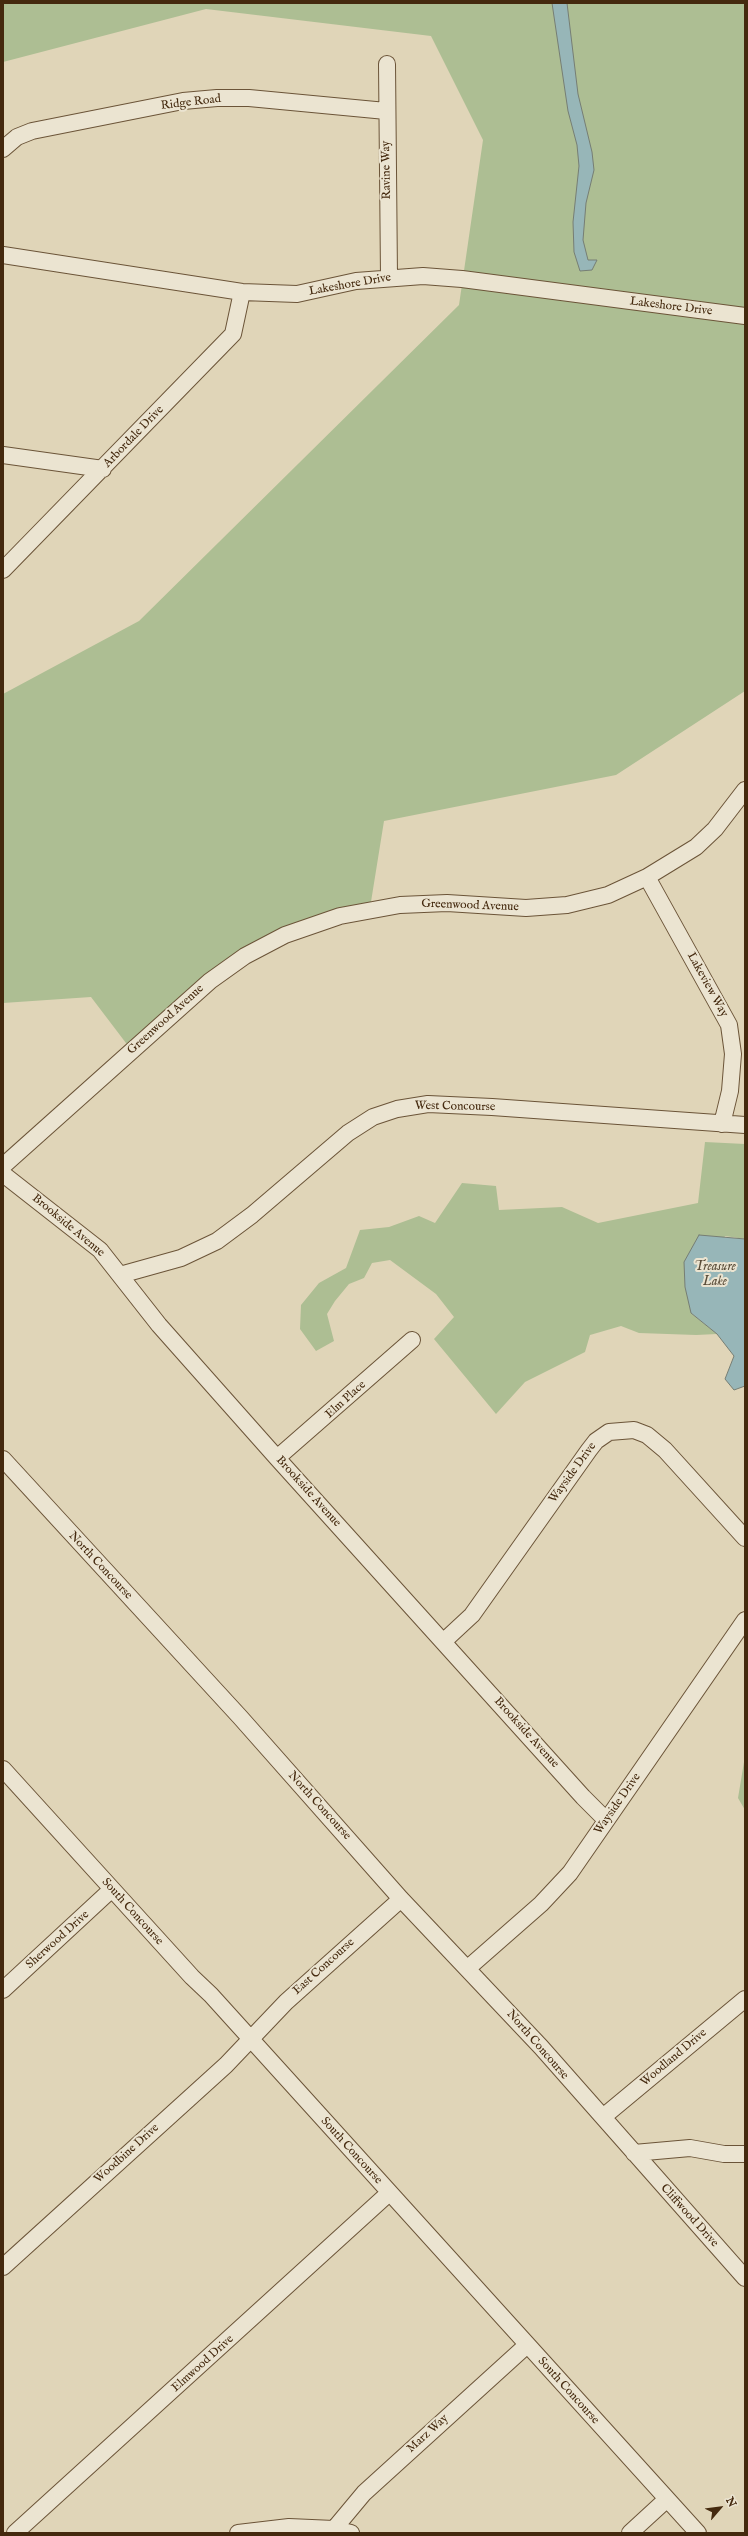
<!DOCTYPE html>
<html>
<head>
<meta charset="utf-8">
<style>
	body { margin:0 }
	#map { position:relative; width:748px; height:2536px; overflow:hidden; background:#e0d5b8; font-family:"IM FELL English",serif }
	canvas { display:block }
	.frame { position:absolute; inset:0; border:4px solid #44290e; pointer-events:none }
	.north { position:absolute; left:700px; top:2488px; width:40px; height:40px; -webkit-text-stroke:3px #ebe4d1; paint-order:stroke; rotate:62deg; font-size:11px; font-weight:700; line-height:16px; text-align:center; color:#44290e }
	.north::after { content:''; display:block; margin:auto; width:14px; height:18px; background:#44290e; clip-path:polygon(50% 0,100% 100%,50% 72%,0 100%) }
</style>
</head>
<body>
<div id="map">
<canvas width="748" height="2536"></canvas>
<div class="frame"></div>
<div class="north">N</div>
</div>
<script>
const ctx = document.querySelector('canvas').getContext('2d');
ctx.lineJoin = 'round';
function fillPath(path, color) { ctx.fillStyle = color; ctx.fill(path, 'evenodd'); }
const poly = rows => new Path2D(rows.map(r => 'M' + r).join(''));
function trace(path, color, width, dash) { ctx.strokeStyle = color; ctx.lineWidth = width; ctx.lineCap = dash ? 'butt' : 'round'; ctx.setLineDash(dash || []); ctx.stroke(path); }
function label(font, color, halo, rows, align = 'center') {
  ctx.font = font + ' "IM FELL English",serif'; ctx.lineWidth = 4; ctx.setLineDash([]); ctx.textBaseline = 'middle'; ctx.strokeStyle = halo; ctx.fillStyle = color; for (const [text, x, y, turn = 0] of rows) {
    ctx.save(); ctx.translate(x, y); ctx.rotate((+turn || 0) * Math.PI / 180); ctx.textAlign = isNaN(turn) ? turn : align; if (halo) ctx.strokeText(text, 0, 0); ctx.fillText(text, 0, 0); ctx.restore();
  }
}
fillPath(poly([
	[3,3,745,3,745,691,616,775,384,821,370,908,213,975,129,1047,91,997,3,1003,3,694,139,621,459,305,483,140,431,36,206,9,3,62],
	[705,1142,745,1144,745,1239,725,1236,691,1313,717,1334,696,1335,639,1333,621,1326,590,1335,585,1352,525,1382,496,1414,434,1339,454,1317,436,1294,390,1260,372,1263,364,1278,349,1284,335,1301,327,1314,334,1341,316,1351,300,1329,301,1305,319,1283,346,1268,360,1230,389,1227,419,1216,435,1223,462,1183,496,1186,499,1210,562,1207,598,1223,698,1203],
	[745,1756,745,1810,738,1798]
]), '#adbe93');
const water = poly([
	[552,3,567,3,578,94,592,152,594,170,586,203,583,240,588,260,597,260,592,270,580,271,574,252,573,222,579,166,577,145,568,111,552,3],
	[699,1235,745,1239,745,1386,734,1390,725,1379,734,1356,717,1334,691,1313,685,1287,684,1262,699,1235]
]);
fillPath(water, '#97b6b8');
trace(water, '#767e74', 1);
const minor = poly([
	[387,64,389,277],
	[3,149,17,137,32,131,183,101,217,98,249,98,386,111],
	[3,255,242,292,297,294,356,281,423,276,462,279,745,316],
	[3,455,103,469],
	[3,570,233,334,242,292],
	[647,877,729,1025,733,1054,730,1091,722,1124],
	[3,1166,210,981,245,956,285,935,340,916,400,905,447,903,526,908,567,905,608,895,647,877,696,847,715,829,745,790],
	[3,1174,100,1250,159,1325,277,1458,583,1797,606,1820],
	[120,1275,181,1258,217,1241,252,1215,348,1133,373,1117,397,1109,428,1104,492,1107,745,1125],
	[277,1458,412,1340],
	[3,1459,240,1717,401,1899,541,2047,745,2278],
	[444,1641,472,1615,589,1450,596,1441,609,1432,634,1430,647,1435,665,1450,745,1538],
	[3,1769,192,1977,211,1995,698,2533],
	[468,1968,541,1904,570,1873,745,1620],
	[3,1990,112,1889],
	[603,2117,745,1999],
	[634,2153,690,2148,724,2154,745,2154],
	[3,2267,226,2065,286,2002,401,1899],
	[334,2529,364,2493,527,2345],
	[15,2533,389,2193],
	[238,2533,289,2527,334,2529,351,2533],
	[630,2533,667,2499]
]);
trace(minor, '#6b5438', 18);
trace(minor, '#ebe4d1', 16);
label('12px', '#44290e', '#ebe4d1', [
	["Ridge Road",191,103,-7],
	["Ravine Way",387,170,-91],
	["Lakeshore Drive",350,285,-10],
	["Lakeshore Drive",671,307,7],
	["Arbordale Drive",134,437,-46],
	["Greenwood Avenue",470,906,2],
	["Lakeview Way",707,985,61],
	["Greenwood Avenue",166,1020,-42],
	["West Concourse",455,1107,1],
	["Brookside Avenue",68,1226,40],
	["Elm Place",346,1400,-42],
	["Wayside Drive",573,1473,-54],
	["Brookside Avenue",308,1492,48],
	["North Concourse",100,1566,47],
	["Brookside Avenue",526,1733,48],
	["Wayside Drive",618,1804,-55],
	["North Concourse",319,1806,48],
	["South Concourse",132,1912,48],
	["Sherwood Drive",58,1940,-42],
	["East Concourse",324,1967,-42],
	["North Concourse",537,2045,49],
	["Woodland Drive",674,2058,-40],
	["South Concourse",351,2151,48],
	["Woodbine Drive",127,2154,-42],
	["Cliffwood Drive",689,2216,48],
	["Elmwood Drive",203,2364,-42],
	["South Concourse",568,2391,48],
	["Marz Way",428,2434,-42]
]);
label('italic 13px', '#594c38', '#ebe4d1', [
	["Treasure",715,1267],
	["Lake",715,1282]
]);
</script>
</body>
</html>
